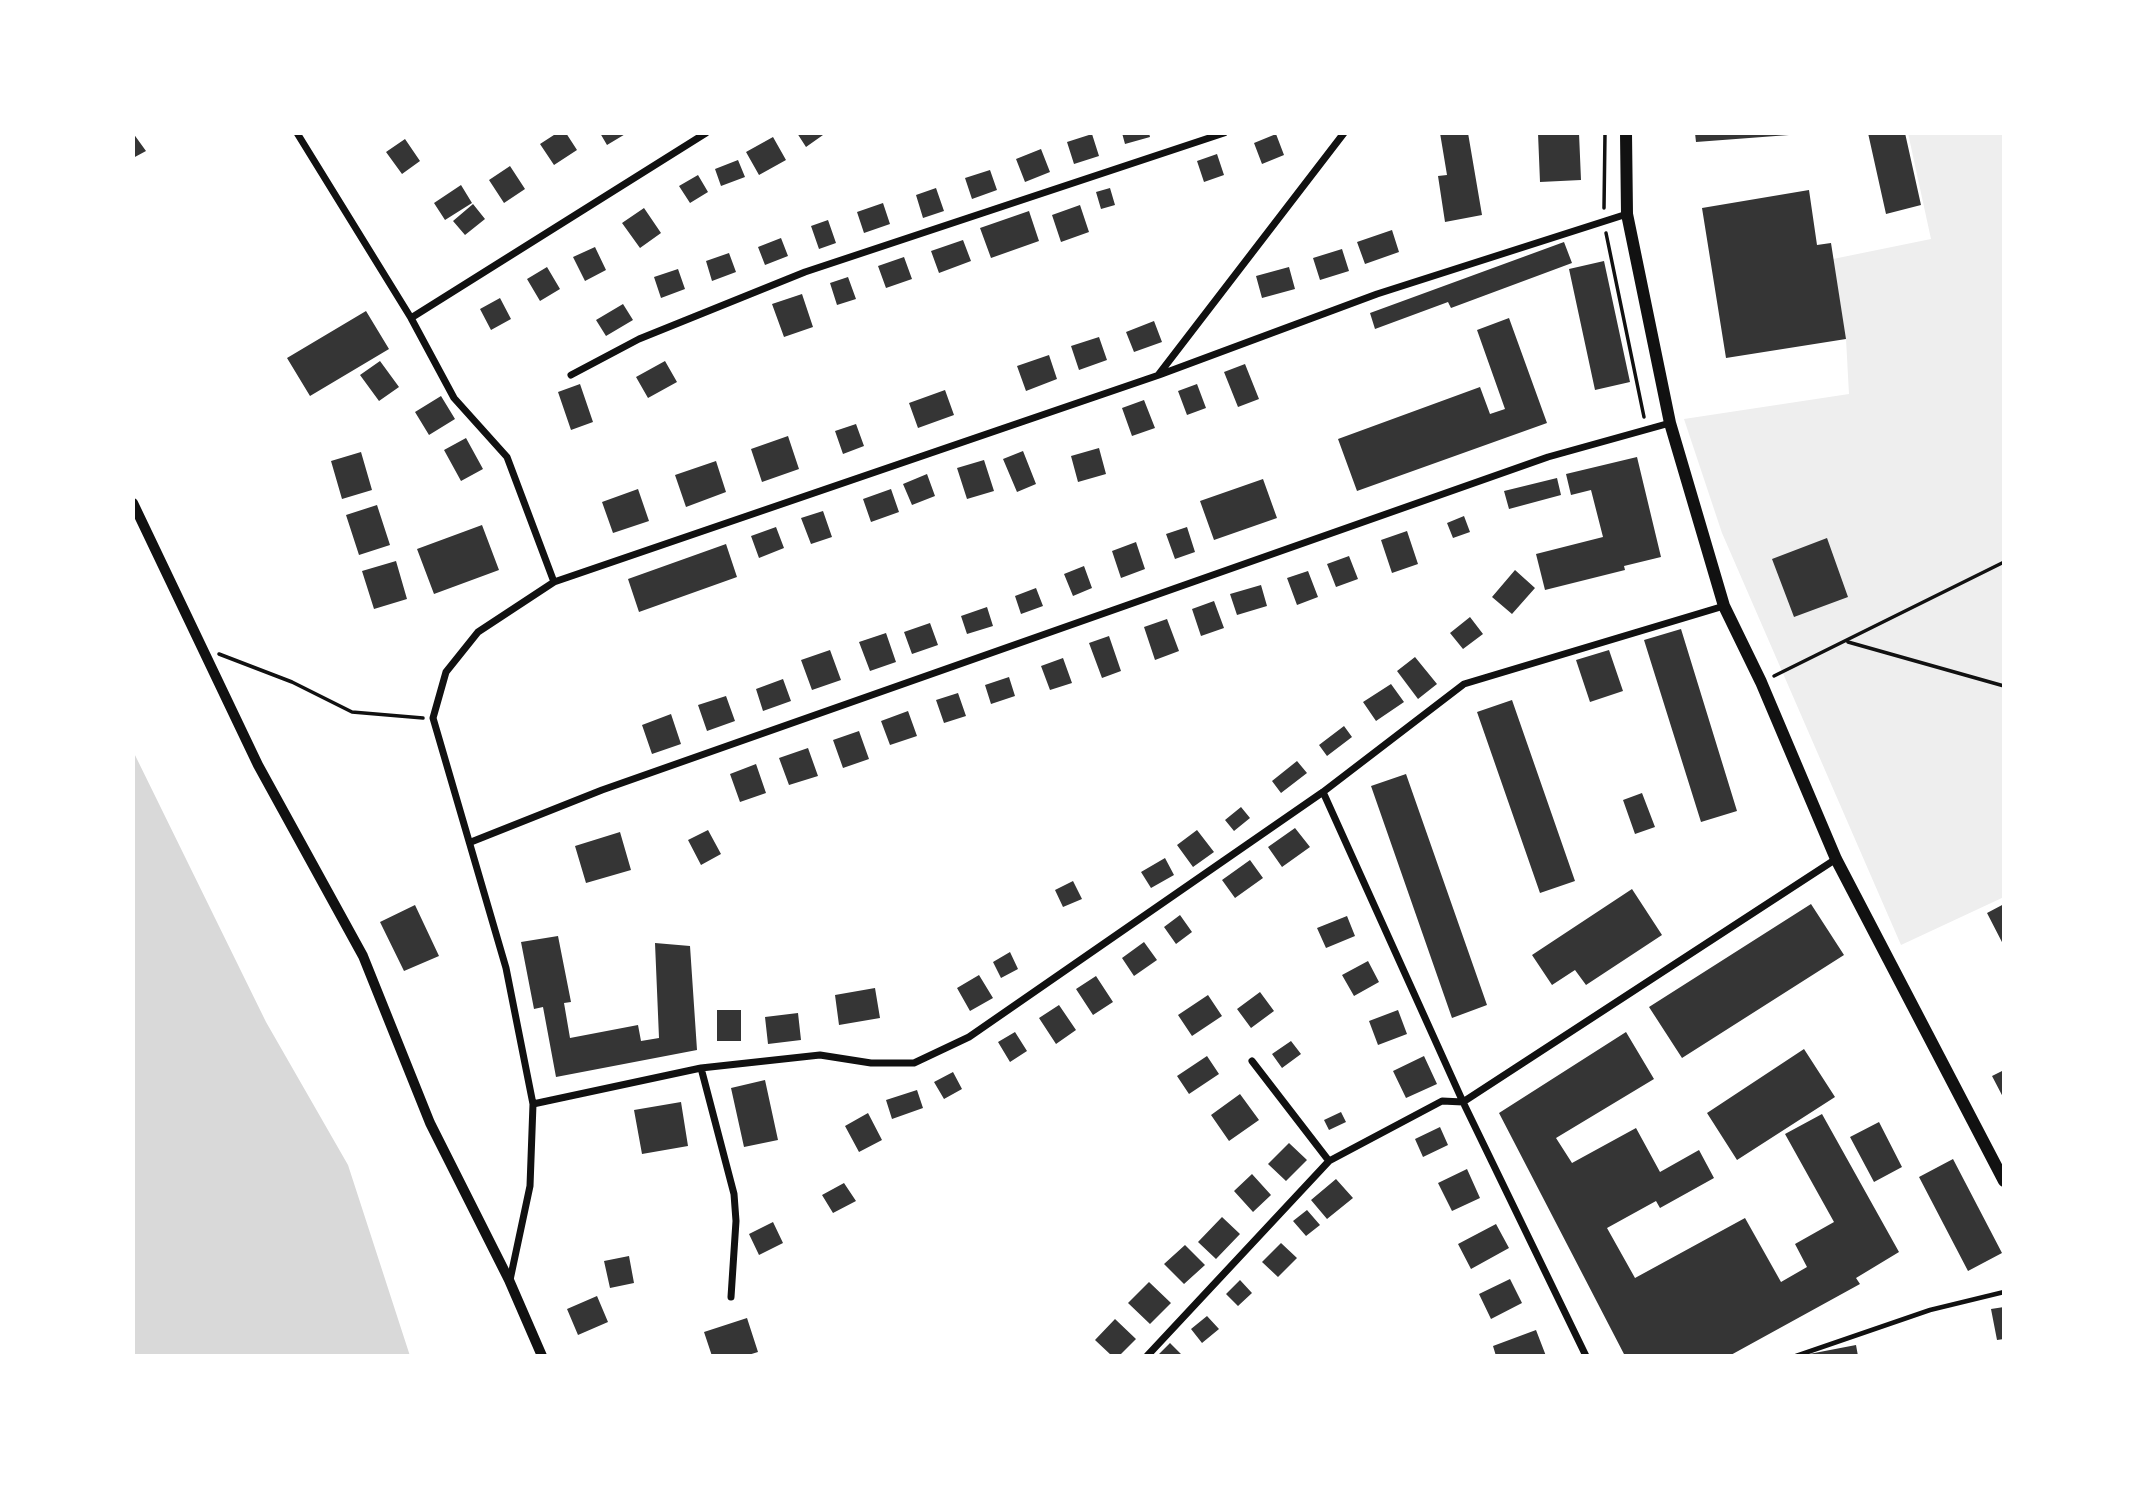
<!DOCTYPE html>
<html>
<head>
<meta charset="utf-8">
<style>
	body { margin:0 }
	#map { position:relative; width:2137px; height:1489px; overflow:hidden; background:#fff; font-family:Arial,sans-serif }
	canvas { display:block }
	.frame { position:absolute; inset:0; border:135px solid #fff; pointer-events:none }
</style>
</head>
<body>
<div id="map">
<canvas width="2137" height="1489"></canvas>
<div class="frame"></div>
</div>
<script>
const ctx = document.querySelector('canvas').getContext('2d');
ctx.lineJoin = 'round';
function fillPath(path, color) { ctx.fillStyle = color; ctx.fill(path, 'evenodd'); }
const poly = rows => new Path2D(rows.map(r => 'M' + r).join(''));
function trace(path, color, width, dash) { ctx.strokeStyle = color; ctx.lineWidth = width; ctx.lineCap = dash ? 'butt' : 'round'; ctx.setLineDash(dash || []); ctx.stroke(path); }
fillPath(poly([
	[1908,133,2004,133,2004,897,1901,945,1722,533,1684,419,1849,394,1846,339,1833,259,1931,239]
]), '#eee');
fillPath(poly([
	[133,751,266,1022,348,1165,410,1356,133,1356]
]), '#d9d9d9');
fillPath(poly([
	[133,133,146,151,133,158],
	[557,133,566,133,577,150,554,165,540,144],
	[600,133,627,133,607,145],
	[797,133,822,133,823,135,806,147],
	[1122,133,1149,133,1150,137,1125,144],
	[1440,133,1468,133,1482,215,1445,222,1438,176,1447,175],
	[1538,133,1579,133,1581,180,1540,182],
	[1695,133,1789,133,1789,135,1696,142],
	[1868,133,1905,133,1921,205,1886,214],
	[1092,134,1099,156,1074,164,1067,142],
	[1276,134,1284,155,1262,164,1254,143],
	[773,137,786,160,759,175,746,152],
	[405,139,420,161,402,174,386,152],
	[1041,149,1050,172,1025,182,1016,159],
	[1217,154,1224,175,1204,182,1197,161],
	[738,160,745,177,721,186,715,169],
	[510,166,525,189,504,203,489,180],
	[990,170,997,190,972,199,965,178],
	[698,175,708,192,690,203,679,186],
	[461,185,472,203,445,220,434,203],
	[936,188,944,211,923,218,916,195],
	[1110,188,1115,205,1101,209,1096,192],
	[1809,190,1817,245,1831,243,1846,339,1726,358,1702,208],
	[883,203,890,224,864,233,857,212],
	[473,204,485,219,465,235,453,221],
	[1080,205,1089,232,1061,242,1052,215],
	[644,208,661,233,640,248,622,223],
	[1029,211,1039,241,991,258,980,228],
	[828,220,836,243,819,249,811,226],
	[1392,230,1399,252,1365,264,1357,242],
	[781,238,788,256,765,265,758,247],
	[963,240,971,261,939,273,931,251],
	[1564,242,1572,263,1451,308,1448,302,1375,329,1370,313],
	[595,247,606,270,585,281,573,257],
	[1342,249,1349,271,1320,280,1313,258],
	[729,253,736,272,712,281,706,261],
	[904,257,912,279,886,288,878,266],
	[1604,261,1630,382,1595,390,1569,269],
	[547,267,560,289,540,301,527,279],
	[1289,267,1295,289,1262,298,1256,276],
	[678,269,685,289,661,298,654,277],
	[848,277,856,299,837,305,830,283],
	[802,294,813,327,784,337,772,304],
	[500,298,511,319,491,330,480,309],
	[623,304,633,320,606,336,596,320],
	[366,311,389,349,310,396,287,358],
	[1509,318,1547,423,1357,491,1338,439,1480,387,1490,414,1505,409,1477,330],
	[1154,321,1162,342,1134,352,1126,332],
	[1099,337,1107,360,1079,370,1071,346],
	[1049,355,1057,379,1026,391,1017,366],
	[380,361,399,387,379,401,360,375],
	[665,361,677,382,648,398,636,377],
	[1245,364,1259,399,1238,407,1224,372],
	[580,384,593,422,571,430,558,392],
	[1197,384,1206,408,1187,415,1178,391],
	[945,390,954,415,918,428,909,403],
	[441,396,455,419,429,435,415,412],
	[1144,400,1155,428,1132,436,1122,408],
	[856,424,864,446,843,454,835,431],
	[788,436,799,469,762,482,751,449],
	[466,438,483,469,461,481,444,450],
	[1099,448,1106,474,1078,482,1071,456],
	[1023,451,1036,484,1017,492,1003,459],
	[361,452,372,490,342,499,331,461],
	[1637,457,1661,557,1624,566,1625,570,1545,590,1536,554,1603,537,1591,490,1571,495,1566,474],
	[984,460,994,491,967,499,957,468],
	[716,461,726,492,686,507,675,475],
	[927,474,935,496,912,505,903,484],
	[1557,478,1561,495,1509,509,1504,491],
	[1263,479,1277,518,1214,540,1200,501],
	[638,489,649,521,613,533,602,502],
	[891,489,899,512,871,522,863,499],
	[377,505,390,545,359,555,346,515],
	[823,511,832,537,811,544,801,518],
	[1464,516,1470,532,1453,538,1447,523],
	[482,525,499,570,434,594,417,549],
	[776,527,784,548,759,558,751,536],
	[1187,527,1195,552,1175,559,1166,534],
	[1407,531,1418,564,1392,573,1381,540],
	[1827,538,1848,597,1794,617,1772,559],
	[1136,542,1145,569,1121,578,1112,551],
	[726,544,737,577,639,612,628,579],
	[1349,556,1358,579,1336,587,1327,564],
	[396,561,407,599,374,609,362,571],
	[1084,566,1092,588,1073,596,1064,574],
	[1515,570,1535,588,1512,614,1492,597],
	[1308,571,1318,597,1297,605,1287,578],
	[1261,585,1267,606,1237,615,1230,594],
	[1036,588,1043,606,1021,614,1015,596],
	[1214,601,1224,628,1201,636,1192,609],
	[987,607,993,626,967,634,961,616],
	[1470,617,1483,634,1463,649,1450,633],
	[1167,619,1179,651,1155,660,1144,627],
	[930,623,938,645,912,654,904,632],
	[1681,629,1737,811,1701,822,1644,640],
	[886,633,896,662,870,671,859,642],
	[1109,636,1121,671,1102,678,1089,643],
	[830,650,841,680,812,690,801,660],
	[1609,650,1623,691,1590,702,1576,660],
	[1415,657,1437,684,1418,699,1397,671],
	[1063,658,1072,683,1050,690,1041,666],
	[1009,677,1015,696,991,704,985,685],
	[783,679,791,701,763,711,756,689],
	[1391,684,1404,702,1376,721,1363,702],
	[958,693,966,716,944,723,936,700],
	[726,696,735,721,707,731,698,705],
	[1512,700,1575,881,1540,893,1477,712],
	[908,711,917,736,890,745,881,721],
	[671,714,681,744,652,754,642,725],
	[1344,726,1352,737,1327,756,1319,745],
	[859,731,869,759,843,768,833,740],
	[808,748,818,776,789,785,779,758],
	[1297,761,1307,773,1281,793,1272,781],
	[756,764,766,793,740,802,730,774],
	[1406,774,1487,1005,1452,1018,1371,786],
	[1642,793,1655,827,1635,834,1623,800],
	[1241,807,1250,818,1234,831,1225,820],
	[1295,828,1310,847,1282,867,1268,847],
	[708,830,721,854,701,865,688,840],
	[1197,830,1214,852,1193,867,1177,845],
	[620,832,631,870,586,883,575,846],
	[1165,858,1174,875,1151,888,1141,872],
	[1250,860,1263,878,1235,898,1222,880],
	[1073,881,1082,899,1063,907,1055,890],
	[1632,889,1662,935,1586,985,1575,970,1552,985,1532,955],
	[1811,904,1844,955,1682,1058,1649,1007],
	[2004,904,2004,946,1987,913],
	[415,905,439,956,404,971,380,922],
	[1180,915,1192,932,1176,944,1164,927],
	[1347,916,1355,936,1326,948,1317,928],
	[558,936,571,1002,564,1003,570,1038,638,1025,641,1041,659,1038,655,943,690,946,697,1050,556,1077,543,1007,534,1009,521,942],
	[1144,942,1157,960,1134,976,1122,958],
	[1010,952,1018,969,1001,978,993,962],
	[1368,961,1379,982,1354,996,1342,975],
	[979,975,993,998,970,1011,957,988],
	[1096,976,1113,1002,1093,1015,1076,989],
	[875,988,880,1018,839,1025,835,995],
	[1260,992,1274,1011,1251,1028,1237,1009],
	[1208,995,1222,1016,1192,1036,1178,1015],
	[1059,1005,1076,1030,1056,1044,1039,1018],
	[717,1010,741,1010,741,1041,717,1041],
	[1398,1010,1407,1034,1378,1045,1369,1021],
	[798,1013,801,1040,768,1044,765,1017],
	[1015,1032,1027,1051,1010,1062,998,1042],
	[1626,1032,1654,1079,1556,1138,1572,1163,1636,1128,1660,1172,1699,1150,1714,1178,1660,1208,1656,1201,1607,1228,1635,1278,1745,1218,1781,1282,1807,1267,1795,1244,1834,1222,1785,1134,1822,1114,1899,1252,1856,1278,1860,1284,1729,1356,1625,1356,1499,1113],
	[1291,1041,1301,1054,1282,1068,1272,1054],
	[1804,1049,1835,1097,1737,1160,1707,1113],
	[1207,1056,1219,1074,1189,1094,1177,1076],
	[1424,1056,1437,1084,1406,1098,1393,1071],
	[2004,1070,2004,1099,1992,1076],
	[953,1072,962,1089,944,1099,934,1082],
	[765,1080,778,1140,744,1147,731,1088],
	[917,1090,923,1108,892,1119,886,1100],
	[1240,1094,1259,1120,1229,1141,1211,1115],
	[681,1102,688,1146,642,1154,634,1110],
	[1341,1112,1346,1122,1329,1130,1324,1120],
	[868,1113,882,1140,859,1152,845,1126],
	[1879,1122,1902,1167,1874,1182,1850,1137],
	[1440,1127,1448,1145,1423,1157,1415,1139],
	[1289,1143,1307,1160,1286,1181,1268,1164],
	[1953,1159,2002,1253,1968,1271,1919,1177],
	[1467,1169,1480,1198,1452,1211,1438,1183],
	[1252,1174,1271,1195,1253,1212,1234,1191],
	[1336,1179,1353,1198,1327,1219,1311,1200],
	[844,1183,856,1201,833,1213,822,1195],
	[1307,1210,1320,1225,1306,1236,1293,1221],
	[1222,1217,1240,1234,1216,1259,1198,1242],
	[773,1222,783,1243,759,1255,749,1234],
	[1496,1224,1509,1248,1471,1269,1458,1244],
	[1281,1243,1297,1258,1278,1277,1262,1262],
	[1185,1245,1205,1265,1184,1284,1164,1264],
	[629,1256,634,1283,610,1288,604,1261],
	[1510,1279,1522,1303,1491,1319,1479,1294],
	[1240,1280,1252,1293,1238,1306,1226,1294],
	[1149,1282,1171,1303,1150,1324,1128,1303],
	[597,1296,608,1322,578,1335,567,1309],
	[2004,1307,2004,1339,1997,1340,1991,1309],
	[1207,1316,1219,1329,1202,1343,1191,1329],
	[747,1318,758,1352,745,1356,712,1356,704,1332],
	[1115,1319,1136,1339,1119,1356,1112,1356,1095,1340],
	[1536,1330,1546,1356,1496,1356,1493,1346],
	[1170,1343,1183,1356,1157,1356],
	[1856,1345,1858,1356,1804,1356,1804,1355]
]), '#353535');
trace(poly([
	[1604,208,1605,133],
	[1606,233,1644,417],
	[1848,642,2004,686],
	[219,654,292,682,352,712,423,718],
	[1774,676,2004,562]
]), '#111', 3.5);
trace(poly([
	[1796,1356,1930,1310,2004,1292]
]), '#111', 4.5);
trace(poly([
	[297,133,411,318,454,398,507,457,554,582],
	[411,318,706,133],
	[1159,374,1344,133],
	[571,375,639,339,805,272,1224,133],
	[1323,792,1463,1102,1586,1356],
	[471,842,602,790,1548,457,1670,423],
	[1252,1061,1329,1161],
	[701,1068,734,1194,736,1221,731,1297],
	[533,1104,701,1068,820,1055,871,1063,914,1063,969,1037,1323,792,1464,684,1724,606],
	[510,1280,530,1186,533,1104,506,968,433,718,446,672,478,632,554,582,1159,375,1377,294,1627,214],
	[1147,1356,1329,1161,1442,1101,1463,1102,1836,859]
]), '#111', 7);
trace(poly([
	[133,503,258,765,363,956,430,1123,509,1280,542,1356]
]), '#111', 10);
trace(poly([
	[1626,133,1627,214,1670,423,1724,606,1761,682,1836,859,2004,1181]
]), '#111', 12);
</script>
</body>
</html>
